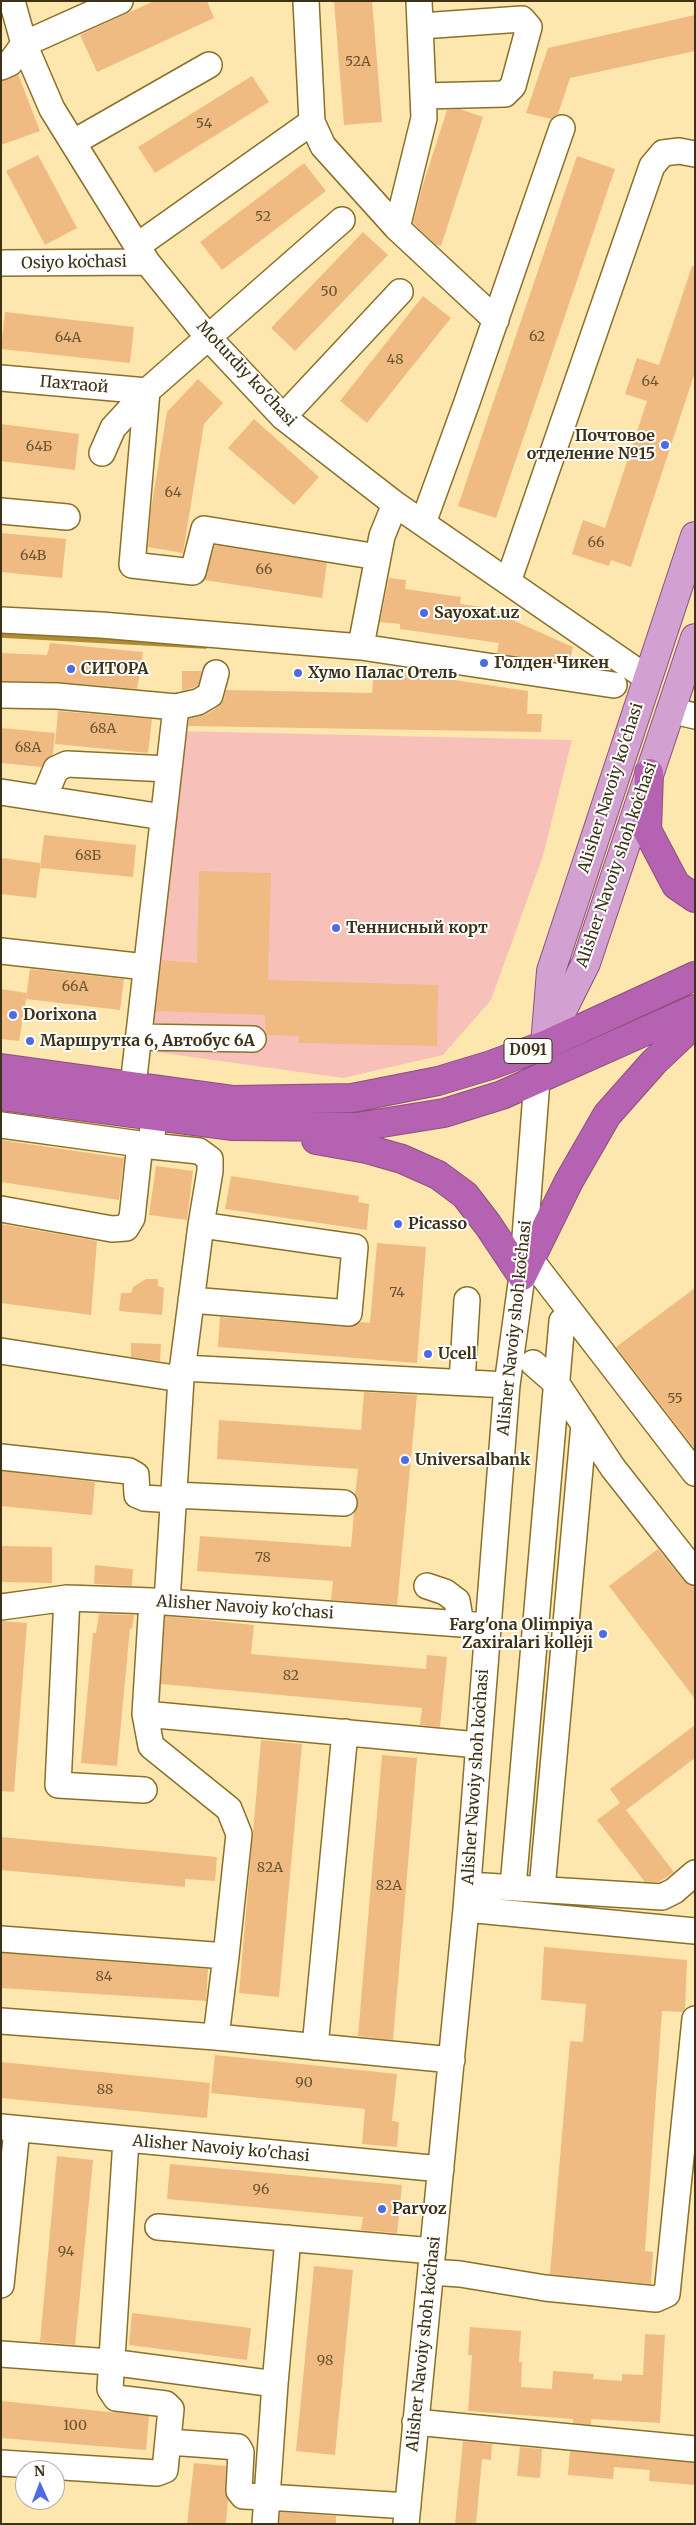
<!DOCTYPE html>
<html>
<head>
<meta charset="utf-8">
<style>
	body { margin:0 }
	#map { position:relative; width:696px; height:2525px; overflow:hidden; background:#fee7af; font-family:Merriweather,serif }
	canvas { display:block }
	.frame { position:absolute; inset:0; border:2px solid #3d3215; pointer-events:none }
	.north { position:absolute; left:15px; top:2460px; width:50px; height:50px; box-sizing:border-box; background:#fff; border:1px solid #b1ada1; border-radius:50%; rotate:358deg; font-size:14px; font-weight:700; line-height:20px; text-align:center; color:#3d3215 }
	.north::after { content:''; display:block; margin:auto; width:18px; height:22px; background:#4c6de1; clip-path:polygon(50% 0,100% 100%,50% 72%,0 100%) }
</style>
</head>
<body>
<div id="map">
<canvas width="696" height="2525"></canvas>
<div class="frame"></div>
<div class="north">N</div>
</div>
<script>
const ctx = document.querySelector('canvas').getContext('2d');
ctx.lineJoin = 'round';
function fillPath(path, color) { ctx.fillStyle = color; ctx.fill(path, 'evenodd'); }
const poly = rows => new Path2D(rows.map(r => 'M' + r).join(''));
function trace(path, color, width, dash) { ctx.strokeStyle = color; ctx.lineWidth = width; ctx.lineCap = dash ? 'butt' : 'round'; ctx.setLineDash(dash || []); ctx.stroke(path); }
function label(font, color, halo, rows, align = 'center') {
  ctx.font = font + ' Merriweather,serif'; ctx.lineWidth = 4; ctx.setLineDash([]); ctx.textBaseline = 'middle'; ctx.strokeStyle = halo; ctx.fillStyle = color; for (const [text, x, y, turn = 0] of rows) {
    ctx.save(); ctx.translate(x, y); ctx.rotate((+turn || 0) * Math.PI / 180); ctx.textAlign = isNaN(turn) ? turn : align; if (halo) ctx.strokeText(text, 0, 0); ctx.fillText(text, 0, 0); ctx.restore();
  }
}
fillPath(poly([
	[176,731,572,740,543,856,491,1000,443,1055,343,1078,141,1050]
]), '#f7c1b9');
trace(poly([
	[1,635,205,646]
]), '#ad8c33', 5.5);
fillPath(poly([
	[154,1,207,1,214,18,97,72,80,35],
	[334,1,372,1,382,122,344,125],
	[695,15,695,51,570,78,558,114,551,119,526,113,548,48],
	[18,74,40,131,1,145,1,81],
	[252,76,269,102,155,173,138,147],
	[460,109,483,117,441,246,436,245,413,223,422,188,447,110],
	[38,155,77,228,45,245,6,171],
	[577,156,615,169,496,518,458,506],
	[304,163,326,191,222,270,200,242],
	[363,232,388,255,295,351,271,328],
	[692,266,695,266,695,372,631,567,611,560,609,566,572,554,583,520,605,528,647,401,625,394,637,358,659,365],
	[423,296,451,318,367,423,340,401],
	[5,312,134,327,130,363,1,349],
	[198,379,223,403,204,424,183,553,148,547,151,509,167,412],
	[254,419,319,477,294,505,228,448],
	[1,424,79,434,75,470,1,461],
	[1,533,66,539,62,578,1,572],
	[215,545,327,563,322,598,204,580],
	[389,578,406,580,405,589,461,597,460,604,483,607,573,647,569,664,497,653,499,643,400,629,400,624,380,622],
	[50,643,143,652,137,689,58,682,1,681,1,653,47,655],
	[374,668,528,691,527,714,542,714,541,732,188,726,189,719,205,715,218,707,224,699,226,690,372,693],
	[182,671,202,671,198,686,182,691],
	[58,711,152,719,148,753,55,744],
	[1,728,55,733,53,754,41,767,1,763],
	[44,835,136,845,133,877,40,868],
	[1,858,41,863,36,898,1,894],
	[199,871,271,873,268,980,438,985,437,1046,299,1043,299,1036,266,1035,265,1015,156,1011,162,960,197,963],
	[30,969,124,979,120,1010,26,999],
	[1,989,27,993,19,1041,1,1039],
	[1,1140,124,1158,119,1200,1,1182],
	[156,1166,193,1171,187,1220,149,1215],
	[231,1176,359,1196,358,1202,369,1204,367,1230,225,1209],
	[1,1224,97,1241,91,1315,1,1303],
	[377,1243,426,1247,417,1363,218,1347,220,1317,348,1327,360,1322,370,1323],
	[146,1279,158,1279,158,1286,164,1288,162,1315,119,1311,121,1293,131,1293,133,1287],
	[695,1288,695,1449,616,1347],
	[131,1343,161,1344,160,1361,131,1357],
	[364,1392,417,1395,397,1605,331,1600,333,1581,197,1571,200,1536,351,1547,354,1513,358,1504,355,1495,358,1469,217,1459,219,1420,361,1430],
	[1,1471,95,1482,92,1515,1,1506],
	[1,1546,52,1547,52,1583,1,1582],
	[658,1549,684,1581,695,1586,695,1699,609,1586],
	[95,1565,133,1569,132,1586,94,1584],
	[99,1614,134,1615,132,1629,130,1628,117,1766,81,1763,93,1633,96,1633],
	[165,1616,254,1625,251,1654,426,1669,427,1655,447,1657,440,1727,420,1725,422,1708,161,1684],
	[1,1621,27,1623,14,1792,1,1791],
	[695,1725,695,1758,626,1810,674,1872,659,1882,645,1882,597,1820,620,1803,610,1789],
	[261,1740,302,1744,279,1997,239,1993],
	[382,1755,417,1758,393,2040,358,2036],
	[1,1837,217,1857,215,1881,185,1879,185,1887,1,1870],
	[544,1947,687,1960,685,2009,683,2012,662,2011,645,2251,653,2252,651,2284,550,2274,570,2041,583,2042,586,2004,541,2000],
	[1,1953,208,1969,206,2001,1,1988],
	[215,2055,397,2074,392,2121,399,2122,397,2147,362,2144,365,2109,211,2093],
	[1,2062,210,2083,207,2118,1,2098],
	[57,2156,93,2160,75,2345,40,2342],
	[170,2164,402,2185,397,2233,361,2230,363,2217,167,2199],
	[314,2266,353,2270,335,2455,296,2451],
	[132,2313,251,2328,247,2360,129,2345],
	[470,2327,521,2331,519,2362,522,2362,521,2387,552,2389,553,2371,594,2374,593,2379,622,2381,622,2374,643,2375,645,2334,665,2335,660,2423,591,2419,591,2425,573,2423,573,2419,468,2411,472,2355,468,2355],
	[1,2401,149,2416,146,2450,1,2438],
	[463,2441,492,2444,491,2460,482,2459,476,2524,455,2524],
	[520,2447,542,2449,540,2478,517,2476],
	[570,2451,695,2463,695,2485,649,2481,650,2470,614,2467,613,2479,568,2475],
	[194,2463,226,2466,225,2490,228,2500,226,2524,187,2524],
	[280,2512,336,2516,336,2524,279,2524]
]), '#efbb83');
const minor = poly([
	[12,1,24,44,52,109,147,262,207,336,283,417,395,504,647,678],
	[306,1,312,122,323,146,397,228,496,320],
	[421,26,522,19,529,27,513,86,505,94,423,96],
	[1,67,10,63,24,44,120,1],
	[74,142,209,65],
	[342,220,147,391,132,565,193,572,204,529,378,557],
	[397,228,424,118,419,1],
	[137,246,312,122],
	[1,263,147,262],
	[1,378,147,391],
	[283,417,400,292],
	[102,453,113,428,147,391],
	[1,511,67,517],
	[423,523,467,402,562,128],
	[508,582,652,166,663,153,679,151,695,154],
	[1,620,101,625,361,647,614,685],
	[363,635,382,536,395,504],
	[1,695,57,696,176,707,133,1086],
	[176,707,198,702,210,695,216,673],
	[670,710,695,716],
	[1,792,163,817],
	[44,798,56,769,67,764,168,769],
	[1,951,146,967],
	[139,1037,253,1039],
	[154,1116,151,1146,199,1151,210,1159,210,1171,201,1225,181,1379,167,1602],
	[1,1125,140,1144,132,1218,126,1228,112,1229,1,1209],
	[530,1259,695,1473],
	[191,1300,349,1313,355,1247,201,1225],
	[1,1351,181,1379],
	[533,1363,557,1384,613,1468,695,1572],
	[182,1368,507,1385],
	[462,1382,467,1300],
	[1,1457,129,1471,136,1475,137,1495,144,1498,174,1500],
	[174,1495,344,1503],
	[427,1586,445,1592,457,1601,461,1624],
	[67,1598,58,1785,144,1790],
	[152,1601,145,1714,151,1746,229,1809,239,1834,226,1956],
	[1,1607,67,1598,152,1601,488,1626],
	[145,1714,478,1745],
	[468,1885,662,1897,674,1891,695,1873],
	[513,1887,562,1321],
	[542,1889,584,1424],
	[466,1909,695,1931],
	[1,1939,226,1956,216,2037,1,2021],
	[216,2037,452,2060],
	[315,2047,345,1732],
	[1,2127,441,2169],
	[158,2227,433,2251],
	[431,2272,460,2274,545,2288,656,2299,667,2294,695,2019],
	[1,2285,17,2129],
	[1,2354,110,2362,275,2384,267,2497,408,2506],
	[275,2384,288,2238],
	[415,2422,695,2449],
	[169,2442,238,2447,241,2452,239,2491,243,2496,267,2497,265,2524],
	[1,2463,157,2473,165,2470,171,2409,166,2404,116,2398,110,2389,126,2140],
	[406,2524,466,1909,507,1385,522,1276,537,1080]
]);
const major = poly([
	[552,1031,586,963,695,638],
	[545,1045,551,971,695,536]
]);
const highway = poly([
	[649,773,647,830,676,885,695,898],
	[1,1068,234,1100,352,1098,438,1081,491,1065,545,1045,695,976],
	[1,1096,233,1126,357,1127,444,1113,502,1095,695,1009],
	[316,1140,367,1149,402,1159,438,1175,465,1195,488,1225,522,1276],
	[522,1276,569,1181,607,1115,654,1062,695,1023]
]);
trace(minor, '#8a7028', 28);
trace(major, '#8b517b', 30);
trace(highway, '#8b517b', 30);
trace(minor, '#fff', 25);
trace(major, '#d3a1d1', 28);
trace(highway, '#b562b2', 28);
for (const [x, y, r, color] of [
	[665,445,5,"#4c6de1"],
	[424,613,5,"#4c6de1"],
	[484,663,5,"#4c6de1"],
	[71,669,5,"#4c6de1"],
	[298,673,5,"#4c6de1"],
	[336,928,5,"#4c6de1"],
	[13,1015,5,"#4c6de1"],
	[30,1041,5,"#4c6de1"],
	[398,1224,5,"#4c6de1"],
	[428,1354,5,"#4c6de1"],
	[405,1460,5,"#4c6de1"],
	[603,1634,5,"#4c6de1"],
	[382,2209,5,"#4c6de1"]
]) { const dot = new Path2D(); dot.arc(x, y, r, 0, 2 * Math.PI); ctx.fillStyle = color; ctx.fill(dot); trace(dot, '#fff', 2); }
label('14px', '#6a5430', null, [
	["52А",358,62],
	["54",204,124],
	["52",263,217],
	["50",329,292],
	["62",537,337],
	["64А",68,338],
	["48",395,360],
	["64",650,382],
	["64Б",39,447],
	["64",173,493],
	["66",596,543],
	["64В",33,556],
	["66",264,570],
	["68А",103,729],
	["68А",28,748],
	["68Б",88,856],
	["66А",75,987],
	["74",397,1293],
	["55",675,1399],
	["78",263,1558],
	["82",291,1676],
	["82А",270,1868],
	["82A",389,1886],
	["84",104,1977],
	["90",304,2083],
	["88",105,2090],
	["96",261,2190],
	["94",66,2252],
	["98",325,2361],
	["100",75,2426]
]);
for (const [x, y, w] of [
	[528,1051,48]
]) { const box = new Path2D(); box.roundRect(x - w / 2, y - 12.5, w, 25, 4); ctx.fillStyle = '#fff'; ctx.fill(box); trace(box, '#3d3215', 1); }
label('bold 15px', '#3d3215', null, [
	["D091",528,1051]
]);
label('16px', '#3d3215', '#fff', [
	["Osiyo koʻchasi",74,263,-1],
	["Moturdiy ko'chasi",246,374,47],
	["Пахтаой",74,385,5],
	["Alisher Navoiy ko'chasi",611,788,-72],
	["Alisher Navoiy shoh koʻchasi",617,865,-71],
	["Alisher Navoiy shoh koʻchasi",515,1328,-84],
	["Alisher Navoiy ko'chasi",245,1608,4],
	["Alisher Navoiy shoh koʻchasi",476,1777,-86],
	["Alisher Navoiy ko'chasi",221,2149,5],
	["Alisher Navoiy shoh koʻchasi",424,2344,-84]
]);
label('bold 16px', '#3d3215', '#fff', [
	["Почтовое",655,436,"right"],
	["отделение №15",655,454,"right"],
	["Sayoxat.uz",434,613],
	["Голден Чикен",494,663],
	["СИТОРА",81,669],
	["Хумо Палас Отель",308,673],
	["Теннисный корт",346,928],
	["Dorixona",23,1015],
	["Маршрутка 6, Автобус 6А",40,1041],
	["Picasso",408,1224],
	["Ucell",438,1354],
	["Universalbank",415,1460],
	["Farg'ona Olimpiya",593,1625,"right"],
	["Zaxiralari kolleji",593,1643,"right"],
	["Parvoz",392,2209]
], 'left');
</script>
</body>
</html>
